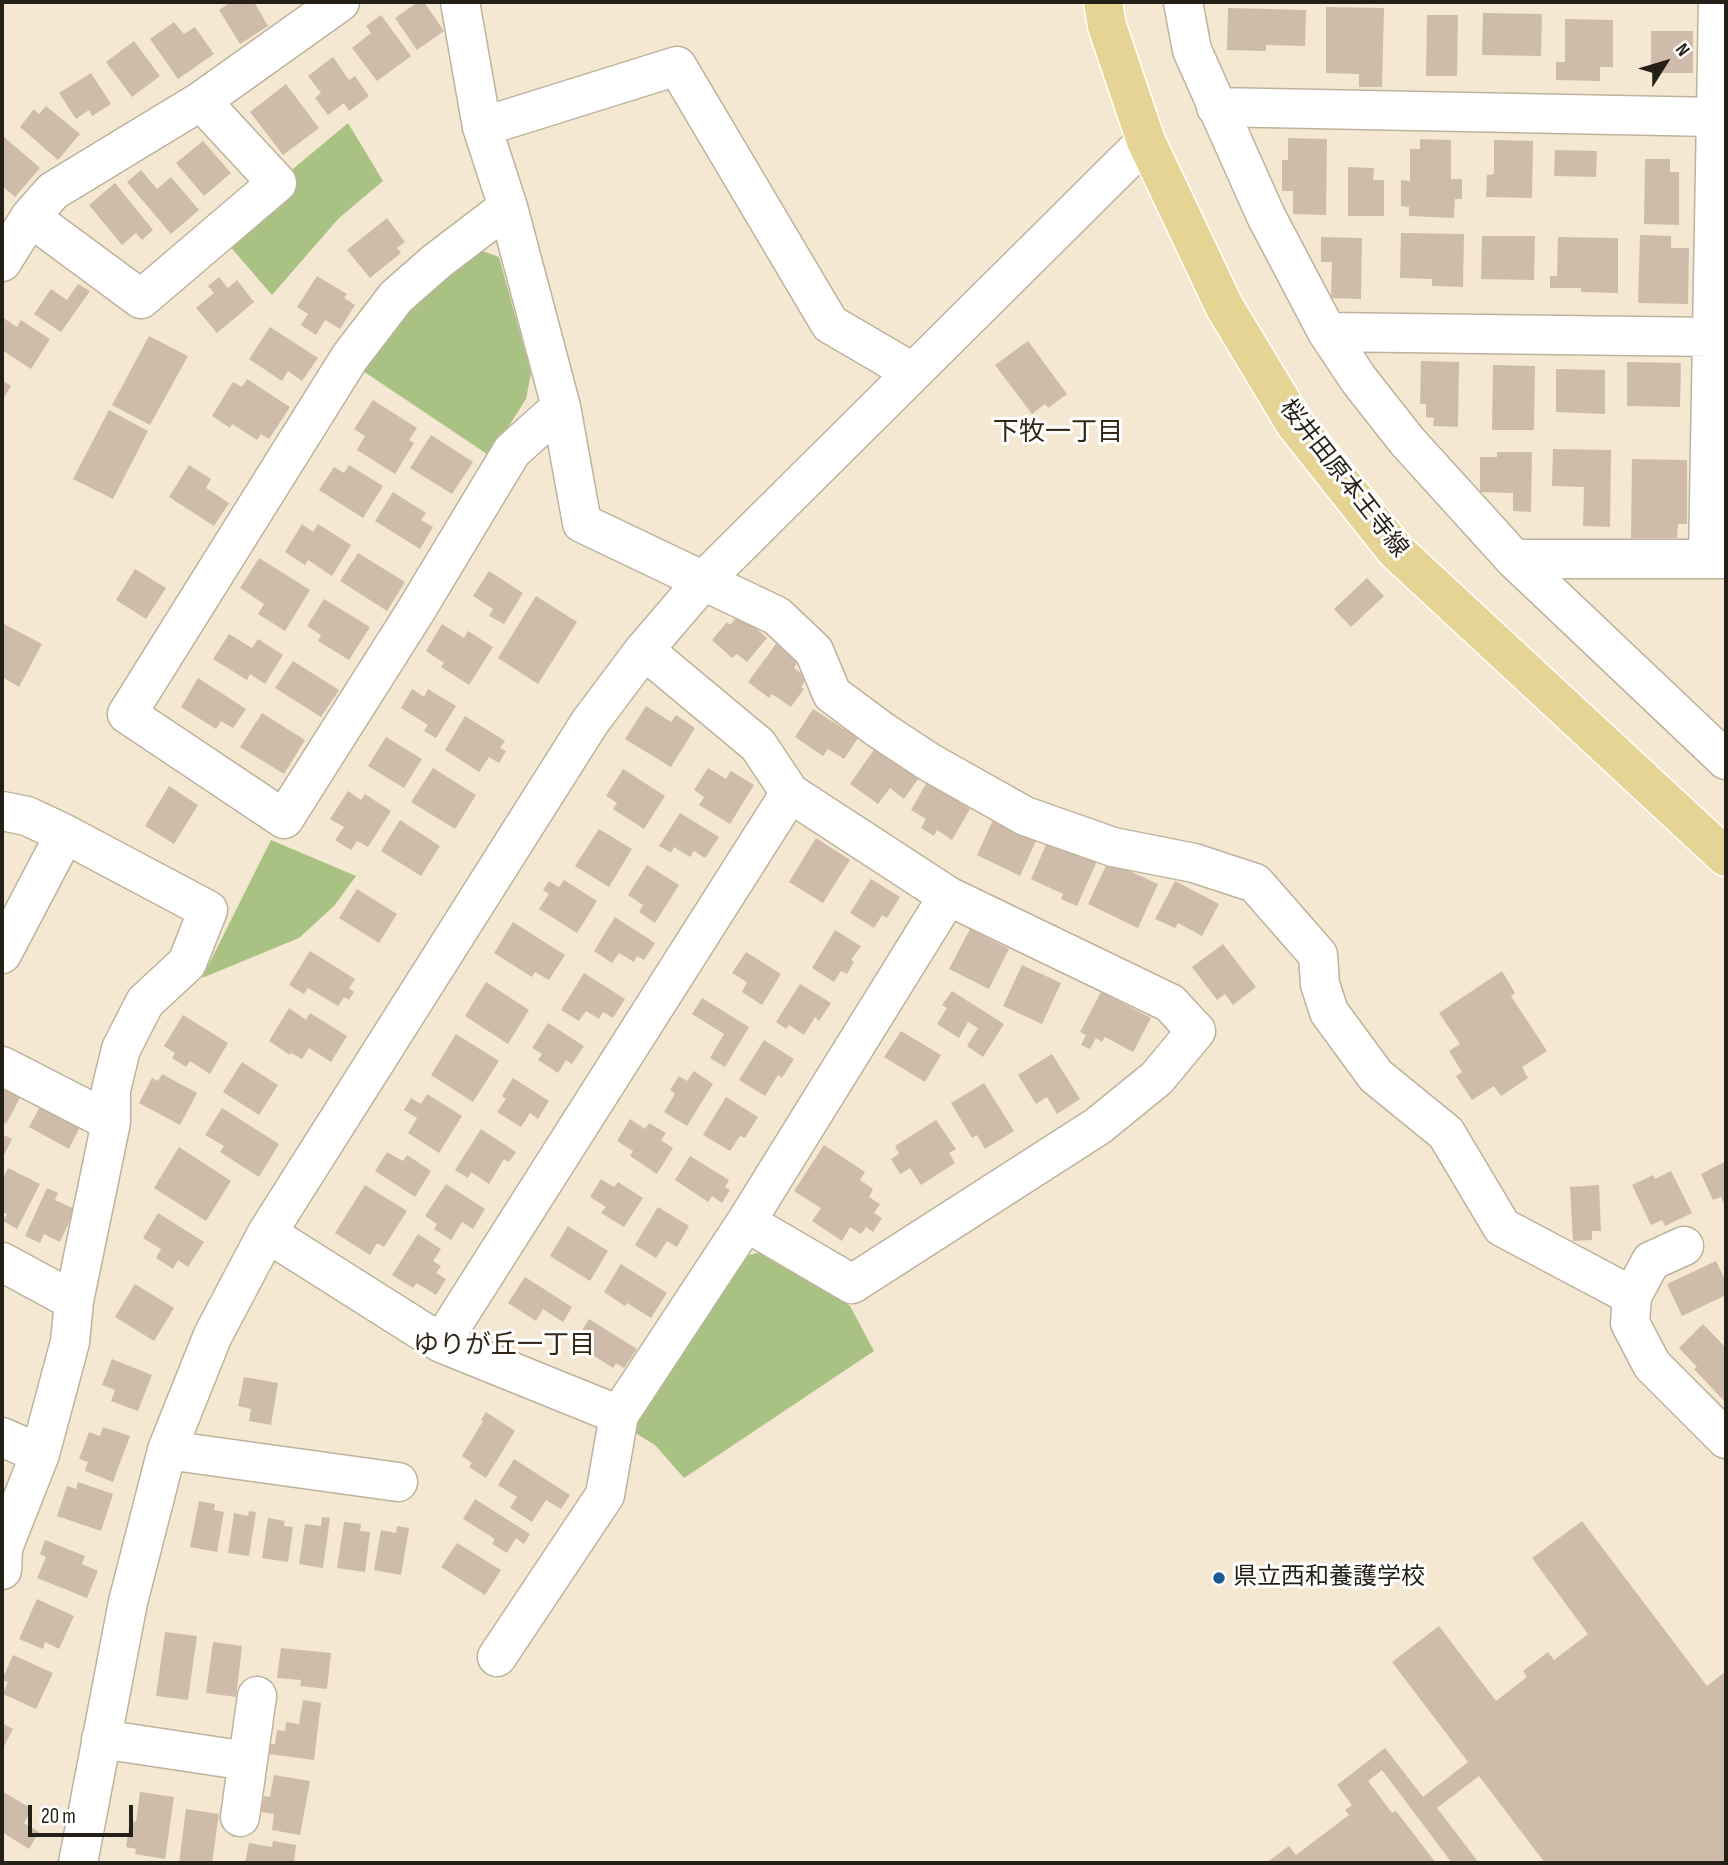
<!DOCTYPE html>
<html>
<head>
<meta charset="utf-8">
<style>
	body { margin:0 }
	#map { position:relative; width:1728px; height:1865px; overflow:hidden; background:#f4e8d2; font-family:"Sofia Sans Condensed",sans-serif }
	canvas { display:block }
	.frame { position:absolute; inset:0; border:4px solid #241f17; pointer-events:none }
	.north { position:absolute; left:1630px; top:28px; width:70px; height:70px; -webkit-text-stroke:5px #fff; paint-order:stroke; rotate:53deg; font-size:19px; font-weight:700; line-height:28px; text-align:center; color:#241f17 }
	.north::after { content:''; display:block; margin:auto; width:24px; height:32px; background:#241f17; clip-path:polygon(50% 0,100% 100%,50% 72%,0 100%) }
	.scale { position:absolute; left:28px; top:1805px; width:105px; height:32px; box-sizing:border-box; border:4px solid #241f17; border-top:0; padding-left:9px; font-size:21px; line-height:24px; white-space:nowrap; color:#241f17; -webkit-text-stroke:5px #fff; paint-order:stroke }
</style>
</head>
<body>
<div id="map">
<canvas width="1728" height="1865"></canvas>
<div class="frame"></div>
<div class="north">N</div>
<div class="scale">20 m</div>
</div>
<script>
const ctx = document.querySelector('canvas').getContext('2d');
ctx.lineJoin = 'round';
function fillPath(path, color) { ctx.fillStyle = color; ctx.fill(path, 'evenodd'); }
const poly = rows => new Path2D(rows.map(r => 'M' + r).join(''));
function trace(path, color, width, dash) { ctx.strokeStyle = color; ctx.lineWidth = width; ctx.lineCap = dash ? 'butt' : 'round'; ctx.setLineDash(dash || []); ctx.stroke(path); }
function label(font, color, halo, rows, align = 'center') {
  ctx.font = font + ' "Sofia Sans Condensed","Noto Sans JP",sans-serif'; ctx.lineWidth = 6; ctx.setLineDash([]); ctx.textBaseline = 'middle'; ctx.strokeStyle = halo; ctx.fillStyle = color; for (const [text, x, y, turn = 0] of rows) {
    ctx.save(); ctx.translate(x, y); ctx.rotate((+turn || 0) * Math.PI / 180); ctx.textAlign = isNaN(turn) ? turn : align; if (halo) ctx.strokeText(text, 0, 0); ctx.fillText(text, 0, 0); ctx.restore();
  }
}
fillPath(poly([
	[348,123,383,181,339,218,272,295,228,244,296,184,287,174],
	[477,249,499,257,531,373,526,399,490,456,360,369,408,308],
	[271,840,356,876,334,906,299,938,202,978],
	[765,1251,850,1306,874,1351,684,1478,655,1445,632,1431,742,1257]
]), '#a9c283');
fillPath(poly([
	[231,2,254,2,268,26,240,44,219,10],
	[418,2,424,2,444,31,417,50,395,18],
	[1326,7,1384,8,1382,87,1359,87,1359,74,1326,73],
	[1228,8,1306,10,1305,46,1266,45,1266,51,1227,50],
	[1483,13,1542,14,1541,56,1482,55],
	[381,15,411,56,377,81,352,48,371,33,366,26],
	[1427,15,1458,15,1457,76,1426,76],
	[1565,19,1613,20,1613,67,1600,67,1600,81,1556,80,1556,62,1565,62],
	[174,22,184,34,195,27,214,54,178,79,150,39],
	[1651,31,1693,31,1693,73,1651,73],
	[134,41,160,76,132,97,106,62],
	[333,57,349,80,355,76,369,96,349,111,344,103,328,115,315,98,321,93,308,76],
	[91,73,111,104,92,116,89,110,76,119,59,93],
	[286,84,319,128,283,155,250,112],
	[46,106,80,134,58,160,20,127,34,109,39,114],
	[3,136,40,168,15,197,2,186],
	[1288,138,1327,139,1326,215,1293,214,1293,191,1282,191,1282,160,1288,160],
	[1420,139,1451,140,1451,179,1462,179,1462,199,1455,199,1454,218,1409,216,1409,207,1401,206,1401,180,1410,181,1410,149,1420,149],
	[1494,140,1533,141,1532,198,1486,197,1487,175,1494,174],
	[203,141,231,173,204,196,176,163],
	[1555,150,1597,151,1596,177,1554,176],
	[1645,159,1670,159,1670,172,1679,172,1679,225,1644,224],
	[1348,167,1374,168,1373,180,1384,180,1384,216,1348,216],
	[141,170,157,189,171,177,199,210,171,234,127,182],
	[115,183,153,230,142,240,136,233,122,245,89,205],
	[387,218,405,242,397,248,401,253,370,278,347,250],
	[1401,233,1464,234,1463,287,1432,286,1432,279,1400,278],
	[1640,235,1671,236,1671,248,1689,248,1688,304,1638,303],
	[1482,236,1535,236,1534,280,1481,279],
	[1321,237,1362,238,1361,299,1331,298,1332,262,1321,262],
	[1558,237,1618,238,1618,293,1581,292,1581,288,1550,288,1550,276,1557,276],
	[317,276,347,294,344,298,355,305,340,329,325,320,316,335,301,325,308,314,297,307],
	[219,277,228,288,237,280,254,302,217,333,196,308,214,293,208,286],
	[78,284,90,291,61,332,34,314,51,289,67,300],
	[2,317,17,327,21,320,50,339,31,369,2,350],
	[270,327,318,358,302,381,288,371,282,381,249,359],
	[149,336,188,356,150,425,112,405],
	[1028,341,1067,394,1048,408,1045,404,1032,414,995,365],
	[1421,361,1459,362,1458,427,1433,426,1434,418,1426,417,1426,404,1420,404],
	[1627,362,1681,363,1680,407,1627,406],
	[1493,365,1535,366,1534,430,1492,430],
	[1556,369,1605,370,1605,414,1556,412],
	[247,379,290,407,269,439,261,434,257,440,232,424,230,428,212,416,233,382,242,387],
	[2,380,11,386,2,401],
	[373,400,417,428,409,440,414,443,395,474,357,450,365,436,354,429],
	[109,410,148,431,113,499,73,479],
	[431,435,473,462,452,494,410,468],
	[1553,449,1611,450,1610,527,1583,526,1584,487,1552,486],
	[1497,452,1532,452,1531,512,1513,511,1513,493,1480,492,1480,457,1497,457],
	[1632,459,1687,460,1687,524,1678,524,1677,538,1631,538],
	[189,465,211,479,206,488,229,503,214,526,169,497],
	[349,465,383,486,363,518,319,490,334,467,344,473],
	[393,492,426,513,421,520,433,527,420,549,375,521],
	[302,524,313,532,318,524,351,545,332,576,308,560,305,565,285,552],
	[358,553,405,582,387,611,340,581],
	[259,558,310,590,285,631,258,614,264,604,240,588],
	[135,569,166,588,146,619,116,600],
	[489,571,523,593,504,624,489,616,493,609,473,596],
	[1367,578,1384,596,1351,627,1334,609],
	[536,596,577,622,538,684,498,658],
	[324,599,370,627,349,660,318,641,321,635,307,626],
	[739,614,767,638,747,662,737,654,732,658,712,640,727,622,730,625],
	[2,623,42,644,19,687,2,677],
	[442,624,464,638,468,631,493,647,469,685,441,667,444,663,426,651],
	[229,634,252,648,258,639,283,655,265,684,250,674,247,680,213,659],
	[776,644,798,661,794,668,807,678,801,687,804,689,791,707,772,694,769,698,748,682],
	[293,661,339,690,321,717,275,688],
	[198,678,246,709,233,728,221,721,216,729,181,707],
	[412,689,424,697,428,689,456,706,436,738,424,731,428,725,401,708],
	[646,706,671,722,676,715,695,728,671,767,625,739],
	[813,709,858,738,844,759,828,749,823,756,795,737],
	[262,713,305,740,284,774,240,747],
	[465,716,505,741,500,748,506,751,499,763,489,757,479,772,445,750],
	[386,737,422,759,404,788,368,766],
	[875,748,918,779,904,799,890,788,878,804,850,784],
	[433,768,476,795,455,829,411,802],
	[708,768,726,779,731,771,754,785,730,824,699,805,704,797,694,790],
	[623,769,665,796,644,829,613,809,617,803,606,796],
	[927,782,970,809,952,840,937,830,934,836,921,828,926,819,911,810],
	[169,786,198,805,174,844,145,826],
	[348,791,361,800,365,794,391,811,368,847,357,841,351,850,335,840,344,827,330,819],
	[680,813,719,837,705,858,694,851,690,857,674,847,671,853,659,846],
	[400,820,440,846,421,876,381,851],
	[993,820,1036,841,1020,876,977,855],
	[599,829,632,849,609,887,575,866],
	[816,838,850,860,823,903,789,882],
	[1048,840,1097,861,1077,906,1061,899,1063,894,1031,879],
	[1108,861,1158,884,1138,928,1088,904],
	[647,865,679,885,655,923,639,912,643,905,628,895],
	[871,879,900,897,887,918,882,915,874,928,850,913],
	[564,880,597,901,577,933,539,909,549,894,543,890,549,881,559,887],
	[1175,881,1219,904,1202,936,1178,923,1175,928,1155,919],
	[357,889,397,914,379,943,339,918],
	[615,917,655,943,644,960,637,956,634,962,619,953,612,963,594,951],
	[513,922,565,955,549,980,535,972,532,977,494,953],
	[970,929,1009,949,989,989,949,969],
	[835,930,861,946,851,960,854,962,847,974,841,971,834,982,812,968],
	[1223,944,1256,987,1233,1005,1225,994,1217,1000,1192,967],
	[310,951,355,979,349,988,354,992,349,1000,344,997,338,1006,308,988,304,994,289,985],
	[746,952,781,974,762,1005,742,992,747,982,732,973],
	[1022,965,1061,983,1042,1024,1003,1006],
	[1502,971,1515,993,1511,996,1547,1051,1522,1067,1528,1078,1501,1096,1494,1086,1472,1100,1456,1076,1462,1072,1449,1051,1460,1044,1439,1013],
	[584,973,625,999,613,1018,603,1012,599,1019,586,1011,579,1021,561,1010],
	[486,982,529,1010,508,1044,465,1016],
	[800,984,831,1003,819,1021,815,1017,804,1035,789,1025,786,1029,776,1022],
	[952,991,1004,1024,983,1057,967,1046,978,1028,968,1022,959,1038,937,1024,947,1008,942,1005],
	[1101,992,1151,1018,1133,1052,1105,1037,1102,1042,1096,1038,1090,1049,1081,1045,1086,1035,1080,1032],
	[702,998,749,1027,725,1067,710,1058,724,1034,692,1014],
	[289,1008,306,1020,310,1013,347,1036,331,1062,309,1048,302,1059,291,1053,290,1055,269,1041],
	[183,1015,228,1043,210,1074,190,1061,186,1067,172,1058,175,1053,164,1046],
	[548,1023,584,1046,572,1064,566,1060,558,1073,538,1060,542,1054,532,1048],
	[901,1031,941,1055,925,1082,884,1057],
	[456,1034,499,1061,473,1102,431,1075],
	[764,1040,794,1059,782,1078,778,1075,765,1096,739,1080],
	[1052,1054,1080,1099,1057,1114,1047,1097,1036,1104,1018,1075],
	[242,1062,278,1085,259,1115,223,1092],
	[694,1071,713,1084,687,1126,664,1112,675,1094,670,1090,679,1076,687,1081],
	[162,1074,197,1093,180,1125,139,1103,152,1078,158,1081],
	[513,1078,549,1101,538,1119,530,1113,521,1127,497,1112,506,1099,502,1096],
	[984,1083,1014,1131,985,1149,977,1135,972,1138,951,1103],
	[2,1086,21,1096,6,1124,2,1121],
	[427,1094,462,1116,439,1153,408,1133,417,1118,404,1110,411,1098,421,1104],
	[726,1097,758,1117,745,1138,740,1136,730,1151,703,1135],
	[41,1105,80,1127,69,1149,29,1127],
	[222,1108,279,1144,259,1177,220,1152,224,1146,205,1135],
	[630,1119,645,1129,649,1123,666,1133,661,1140,673,1148,657,1174,630,1156,633,1151,617,1141],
	[936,1120,956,1149,949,1153,955,1163,921,1185,910,1168,900,1174,891,1159,899,1154,895,1146],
	[481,1129,516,1152,509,1162,504,1159,489,1184,471,1172,468,1178,455,1170],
	[2,1134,12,1139,2,1159],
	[824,1145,865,1172,860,1180,873,1189,869,1197,880,1204,874,1213,882,1218,873,1232,866,1227,861,1234,850,1227,842,1241,812,1221,821,1208,794,1191],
	[179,1147,231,1181,206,1221,154,1188],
	[387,1152,403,1161,407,1155,431,1171,415,1197,375,1171],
	[690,1156,729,1180,725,1187,730,1190,722,1203,712,1196,708,1202,675,1180],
	[1726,1161,1726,1209,1721,1197,1713,1200,1701,1174],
	[8,1168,40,1184,17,1229,3,1221,7,1214,2,1212,2,1180],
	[1671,1171,1692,1213,1665,1226,1662,1220,1651,1225,1632,1185,1653,1175,1655,1179],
	[601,1179,614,1187,618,1182,643,1198,624,1227,601,1213,606,1207,590,1197],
	[446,1184,485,1209,473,1229,462,1222,451,1240,434,1229,437,1224,425,1216],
	[365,1185,407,1211,384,1247,377,1243,370,1255,335,1233],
	[1599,1185,1601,1231,1592,1231,1592,1240,1573,1241,1570,1187],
	[47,1188,58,1193,55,1200,75,1209,60,1242,44,1234,40,1243,25,1236],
	[658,1207,689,1226,677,1247,667,1241,656,1258,635,1245],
	[158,1213,204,1242,188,1267,178,1260,173,1269,156,1258,161,1249,143,1238],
	[568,1226,608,1251,590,1281,550,1256],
	[418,1234,441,1249,433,1261,441,1266,436,1273,446,1279,436,1295,417,1283,413,1288,392,1275],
	[1716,1261,1726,1282,1726,1295,1682,1316,1667,1284],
	[621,1264,667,1293,651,1318,627,1303,625,1306,604,1292],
	[525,1277,572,1307,563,1322,543,1309,536,1321,508,1303],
	[135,1284,174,1308,154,1341,115,1317],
	[589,1319,637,1349,624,1368,616,1363,613,1368,574,1343],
	[1703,1324,1726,1348,1726,1403,1694,1369,1697,1367,1679,1348],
	[112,1359,152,1375,138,1411,111,1401,115,1390,102,1385],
	[244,1377,278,1383,271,1425,249,1421,251,1409,238,1406],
	[486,1412,515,1431,486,1478,469,1467,472,1463,462,1456,483,1421,481,1420],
	[103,1427,130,1436,113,1482,85,1471,88,1462,79,1459,89,1432,100,1436],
	[514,1459,570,1495,561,1509,546,1500,532,1522,510,1508,517,1497,498,1485],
	[78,1482,113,1494,101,1531,57,1516,67,1486,76,1489],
	[475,1499,530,1534,524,1544,516,1538,507,1553,492,1544,495,1539,463,1519],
	[199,1501,215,1504,214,1510,224,1512,217,1552,190,1547],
	[249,1511,256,1512,249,1556,228,1553,234,1513,248,1516],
	[322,1517,330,1518,323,1568,299,1564,305,1524,321,1526],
	[268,1518,285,1521,284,1526,293,1527,288,1562,262,1558],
	[1582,1521,1707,1686,1726,1671,1726,1863,1545,1863,1479,1776,1437,1808,1479,1863,1452,1863,1382,1770,1368,1781,1392,1813,1396,1811,1436,1863,1266,1863,1289,1846,1296,1855,1349,1815,1345,1810,1352,1805,1337,1785,1385,1748,1423,1797,1468,1762,1392,1662,1439,1626,1496,1701,1527,1677,1523,1671,1548,1652,1554,1660,1588,1634,1532,1558],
	[344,1522,361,1524,360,1531,370,1532,365,1572,337,1568],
	[397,1526,409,1528,401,1575,374,1570,381,1530,396,1533],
	[45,1540,85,1556,82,1564,98,1571,87,1598,37,1578,46,1557,40,1554],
	[457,1543,501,1570,485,1595,441,1567],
	[37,1599,74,1616,59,1649,45,1642,43,1649,19,1639],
	[165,1632,197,1636,188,1700,156,1696],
	[213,1642,242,1646,236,1697,206,1693],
	[281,1648,331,1653,327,1689,300,1686,301,1680,277,1678],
	[13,1655,53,1673,36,1709,3,1694,8,1682,2,1680],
	[303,1700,321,1703,314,1760,269,1754,270,1744,275,1744,277,1730,285,1731,286,1722,299,1724],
	[2,1723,13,1729,2,1750],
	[274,1775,310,1781,300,1835,272,1830,274,1814,261,1812,264,1796,270,1797],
	[2,1791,32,1809,24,1823,39,1832,29,1849,2,1832],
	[140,1792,174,1797,165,1859,135,1854,136,1849,126,1847,130,1821,136,1822],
	[186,1809,219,1814,212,1863,179,1863],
	[273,1841,296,1845,294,1863,245,1863,249,1843,272,1847]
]), '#cfbbaa');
const minor = poly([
	[460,2,482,127,508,207,561,407,582,523,777,616,814,651,832,694,879,729,929,762,1025,816,1113,847,1194,863,1255,883,1318,955,1320,984,1329,1012,1376,1076,1446,1133,1502,1227,1632,1296],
	[1183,2,1192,50,1266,216,1327,332,1359,380,1407,441,1514,559,1726,760],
	[1216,107,1715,117],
	[482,127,677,66,830,324,912,372],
	[508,207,437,261,396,297,350,357,127,714,284,819,415,612,512,451,561,407],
	[30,217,141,299,277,183,201,101],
	[2,262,30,217,53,191,201,101,340,2],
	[1327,332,1712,337],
	[1708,558,1718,2],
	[1514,559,1726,559],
	[644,650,758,745,790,793,948,896,1170,1003,1196,1031,1157,1078,1098,1126,852,1284,746,1222],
	[2,811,27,816,65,834,208,910,187,963,145,1002,121,1049,111,1090,111,1122,74,1301,70,1342,40,1454,2,1437],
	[2,954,65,834],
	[2,1066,111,1122],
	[267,1233,441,1343,619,1415,746,1222,948,896],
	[1684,1246,1651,1261,1632,1296,1630,1323,1652,1365,1726,1439],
	[2,1262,74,1301],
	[441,1343,790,793],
	[167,1450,398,1482],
	[2,1570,3,1548,40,1454],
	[497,1657,605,1495,619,1415],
	[101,1739,247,1761],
	[240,1817,257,1696],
	[78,1863,128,1602,167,1450,213,1335,267,1233,590,722,644,650,704,580,1146,141]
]);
const major = poly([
	[1103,2,1107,26,1146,141,1224,306,1295,424,1395,550,1726,857]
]);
trace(minor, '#beb29d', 41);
trace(major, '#fff', 41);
trace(minor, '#fff', 38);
trace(major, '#e5d494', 38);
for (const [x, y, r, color] of [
	[1219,1578,7,"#1a5c91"]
]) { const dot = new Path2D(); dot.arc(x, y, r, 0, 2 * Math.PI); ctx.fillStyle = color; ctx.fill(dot); trace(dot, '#fff', 2.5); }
label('24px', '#241f17', '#fff', [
	["桜井田原本王寺線",1343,479,52]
]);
label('24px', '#241f17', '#fff', [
	["県立西和養護学校",1233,1578]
], 'left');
label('26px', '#312817', '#fff', [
	["下牧一丁目",1058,433],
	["ゆりが丘一丁目",504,1346]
]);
</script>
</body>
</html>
